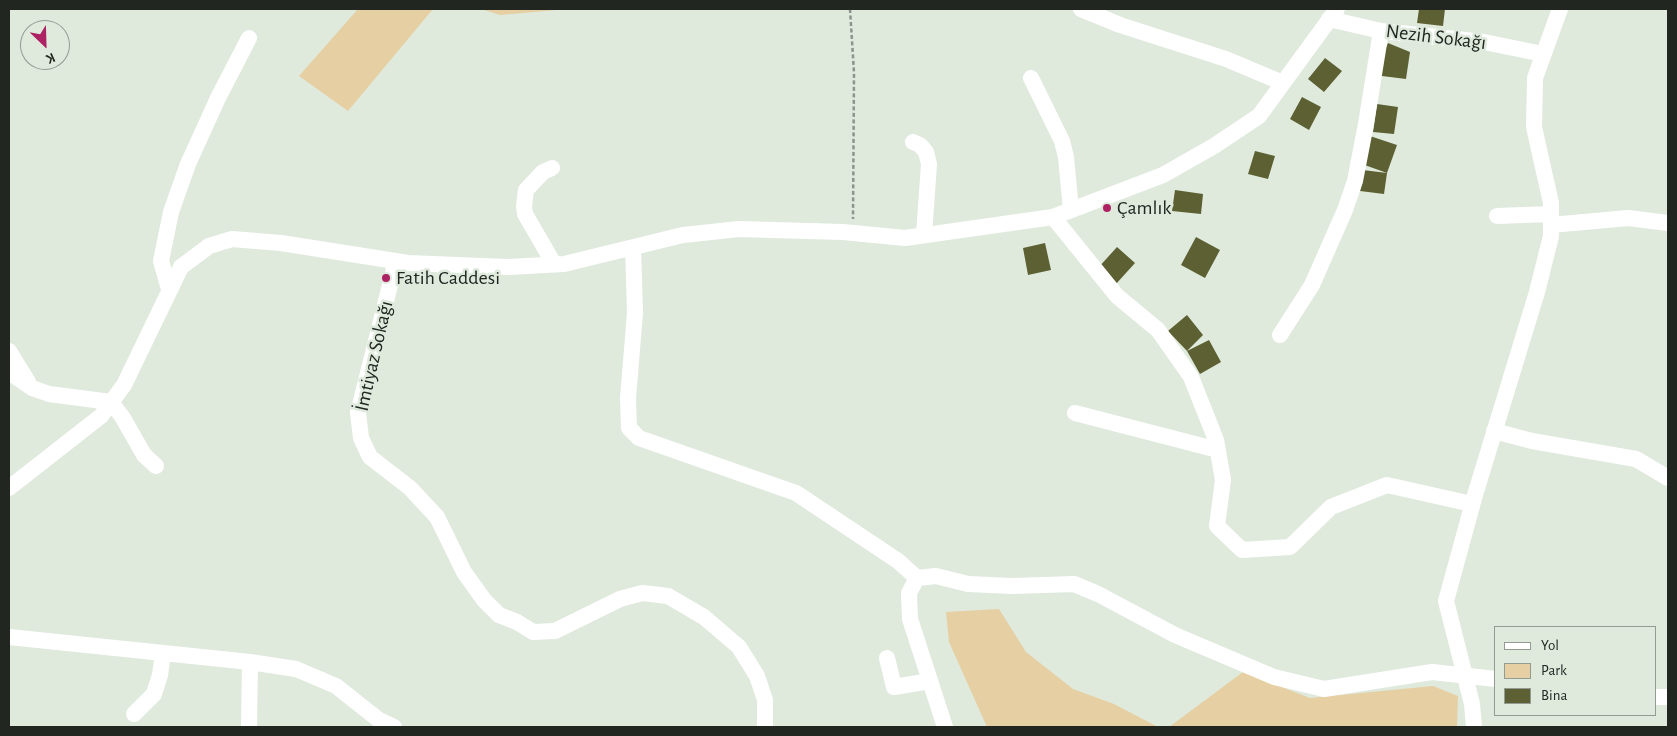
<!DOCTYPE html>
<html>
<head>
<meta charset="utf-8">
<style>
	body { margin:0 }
	#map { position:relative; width:1677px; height:736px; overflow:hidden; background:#dfeadd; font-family:"Alegreya Sans",sans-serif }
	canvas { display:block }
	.frame { position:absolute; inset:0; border:10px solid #212621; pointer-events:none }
	.legend { position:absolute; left:1494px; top:626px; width:162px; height:90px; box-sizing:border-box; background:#dfeadd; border:1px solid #939c92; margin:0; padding:6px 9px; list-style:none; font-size:15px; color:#212621 }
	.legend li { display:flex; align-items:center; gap:10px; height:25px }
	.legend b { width:25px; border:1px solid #939c92 }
	.north { position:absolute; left:20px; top:20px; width:50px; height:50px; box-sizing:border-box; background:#dfeadd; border:1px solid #939c92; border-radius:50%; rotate:156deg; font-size:14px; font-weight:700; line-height:20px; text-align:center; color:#212621 }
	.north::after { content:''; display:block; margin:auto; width:18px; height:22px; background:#ad2263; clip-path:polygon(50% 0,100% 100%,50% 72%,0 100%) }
</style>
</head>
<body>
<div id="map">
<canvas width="1677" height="736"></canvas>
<div class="frame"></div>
<ul class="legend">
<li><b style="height:6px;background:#fff"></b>Yol</li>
<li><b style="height:14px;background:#e6cfa2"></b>Park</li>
<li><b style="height:14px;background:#5d6032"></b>Bina</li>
</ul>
<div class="north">K</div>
</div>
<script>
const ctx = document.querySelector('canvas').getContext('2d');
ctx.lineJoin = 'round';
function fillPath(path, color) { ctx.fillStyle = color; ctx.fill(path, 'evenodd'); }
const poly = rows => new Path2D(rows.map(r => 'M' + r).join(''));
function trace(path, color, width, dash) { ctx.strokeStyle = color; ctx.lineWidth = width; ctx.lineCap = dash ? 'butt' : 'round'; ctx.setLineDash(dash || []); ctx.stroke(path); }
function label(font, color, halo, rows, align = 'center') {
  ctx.font = font + ' "Alegreya Sans",sans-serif'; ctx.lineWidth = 5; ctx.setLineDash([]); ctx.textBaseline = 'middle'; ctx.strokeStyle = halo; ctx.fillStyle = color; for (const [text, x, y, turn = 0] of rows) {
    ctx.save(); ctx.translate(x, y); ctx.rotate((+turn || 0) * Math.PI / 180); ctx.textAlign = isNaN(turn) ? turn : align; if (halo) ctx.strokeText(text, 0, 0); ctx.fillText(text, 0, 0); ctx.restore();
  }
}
fillPath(poly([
	[358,9,433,9,348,111,299,76],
	[481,9,557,9,557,10,500,15],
	[999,609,1026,652,1073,689,1114,704,1158,727,987,727,949,642,946,612],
	[1243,672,1310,698,1433,686,1458,696,1457,727,1169,727]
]), '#e6cfa2');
fillPath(poly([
	[1419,9,1445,9,1443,26,1417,23],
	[1388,43,1410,52,1406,79,1374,75],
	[1325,58,1342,71,1324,92,1308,79],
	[1302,97,1321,107,1309,130,1290,119],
	[1377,104,1398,107,1394,134,1373,132],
	[1370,136,1397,145,1387,173,1359,163],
	[1255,151,1275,156,1268,179,1248,174],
	[1363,170,1387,173,1384,194,1360,191],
	[1175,190,1203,194,1201,214,1172,211],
	[1196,237,1220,250,1205,278,1181,265],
	[1045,243,1051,270,1028,275,1023,248],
	[1117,247,1135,263,1116,284,1098,268],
	[1187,315,1203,335,1187,351,1209,340,1221,362,1200,374,1187,351,1168,331]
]), '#5d6032');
trace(poly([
	[850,9,854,73,853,219]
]), '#8c948b', 2.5, [4, 2.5]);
trace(poly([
	[1081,9,1120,25,1226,59,1283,83],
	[1329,19,1381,31,1484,42,1543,54],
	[1031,78,1062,141,1066,157,1071,210],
	[913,142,920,145,926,152,929,164,924,235],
	[552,168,543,172,526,190,524,206,525,214,554,264],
	[1497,216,1551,214],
	[1053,217,1117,296,1158,330,1191,377,1216,440,1223,480,1217,526,1242,550,1290,547,1331,507,1387,485,1472,504],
	[1551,225,1628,218,1668,223],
	[633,247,635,313,628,398,629,428,639,438,796,493,898,561,917,578,936,576,968,584,1012,586,1074,584,1098,594,1175,635,1274,677,1324,689,1432,672,1496,679],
	[396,261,358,413,361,438,370,457,410,488,437,517,464,572,484,600,499,615,517,622,533,632,555,631,620,599,642,593,668,596,704,617,739,647,757,676,765,700,765,727],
	[169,289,161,261,171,212,188,164,218,98,249,38],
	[1280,335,1312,285,1345,210,1355,181,1366,124,1381,31],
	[9,351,28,382],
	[9,372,32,388,49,394,111,402,123,418,144,455,156,466],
	[1075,413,1218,450],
	[1494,431,1532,441,1636,459,1668,478],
	[9,488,101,416,124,385,181,267,209,246,232,239,281,243,408,263,508,267,564,264,683,235,739,229,843,232,905,238,1053,217,1163,175,1214,146,1259,116,1337,9],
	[917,578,909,593,910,619,945,727],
	[9,637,250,662,296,669,336,686,379,720,394,727],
	[887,658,894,687,930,681],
	[1656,697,1668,697],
	[134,714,154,694,160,675,163,653],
	[249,727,250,662],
	[1474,727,1472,704,1446,601,1475,495,1537,292,1551,236,1551,203,1534,127,1535,78,1560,9]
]), '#fff', 16);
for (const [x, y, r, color] of [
	[1107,208,5,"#ad2263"],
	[386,278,5,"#ad2263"]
]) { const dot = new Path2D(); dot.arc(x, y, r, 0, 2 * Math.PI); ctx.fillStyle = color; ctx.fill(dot); trace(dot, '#dfeadd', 2); }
label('20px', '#212621', '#dfeadd', [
	["Nezih Sokağı",1436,37,7],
	["İmtiyaz Sokağı",374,356,-77]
]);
label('20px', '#212621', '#dfeadd', [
	["Çamlık",1117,208],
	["Fatih Caddesi",396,278]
], 'left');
</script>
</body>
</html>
